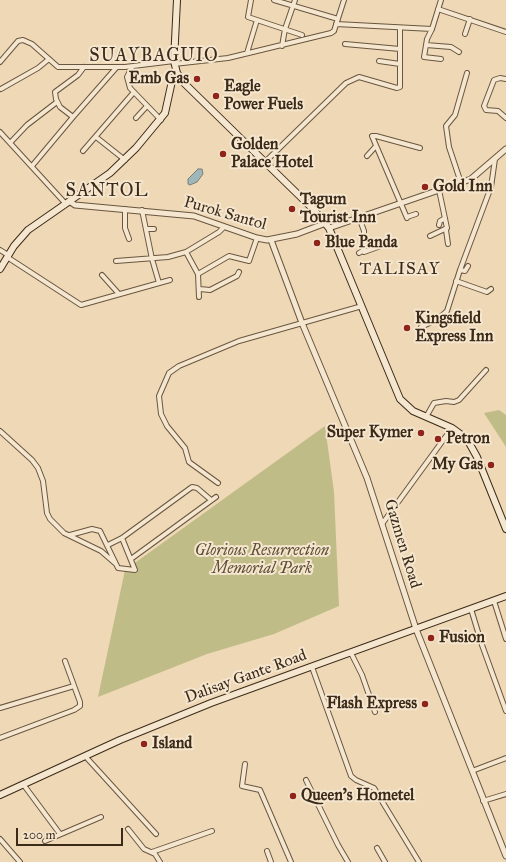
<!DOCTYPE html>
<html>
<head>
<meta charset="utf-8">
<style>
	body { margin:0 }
	#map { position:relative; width:506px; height:862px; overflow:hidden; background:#efd8b5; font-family:"IM FELL Great Primer",serif }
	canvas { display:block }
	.scale { position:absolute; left:16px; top:828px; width:107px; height:18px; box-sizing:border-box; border:2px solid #3c2a19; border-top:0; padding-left:5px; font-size:12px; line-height:14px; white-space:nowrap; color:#3c2a19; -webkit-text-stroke:3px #f5e6cf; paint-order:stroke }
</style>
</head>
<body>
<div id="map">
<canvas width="506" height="862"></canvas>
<div class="scale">200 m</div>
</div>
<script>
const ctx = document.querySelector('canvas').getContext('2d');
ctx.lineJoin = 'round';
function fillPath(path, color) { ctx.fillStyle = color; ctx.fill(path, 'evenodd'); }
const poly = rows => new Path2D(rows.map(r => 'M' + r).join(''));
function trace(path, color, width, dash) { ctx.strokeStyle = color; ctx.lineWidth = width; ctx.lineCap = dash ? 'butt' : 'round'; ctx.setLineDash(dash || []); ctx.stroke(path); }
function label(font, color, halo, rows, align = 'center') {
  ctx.font = font + ' "IM FELL Great Primer",serif'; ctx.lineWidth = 4; ctx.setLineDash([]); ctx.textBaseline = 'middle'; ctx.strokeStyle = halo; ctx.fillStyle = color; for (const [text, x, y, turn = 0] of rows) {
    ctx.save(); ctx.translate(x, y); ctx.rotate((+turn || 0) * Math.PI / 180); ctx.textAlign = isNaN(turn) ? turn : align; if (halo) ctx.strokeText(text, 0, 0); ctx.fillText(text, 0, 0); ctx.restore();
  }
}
fillPath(poly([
	[499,410,506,415,506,447,484,413],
	[325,426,334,492,339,606,274,634,207,654,98,697,125,570]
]), '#c0bc88');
const water = poly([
	[198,169,202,169,203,174,197,182,190,185,188,184,188,179,198,169]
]);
fillPath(water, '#9fb7b9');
trace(water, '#777f79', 1);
const minor = poly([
	[251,0,248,17,302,35],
	[274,0,338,19],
	[438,9,506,32],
	[336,24,432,29],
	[465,34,470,19],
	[345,44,400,49],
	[426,45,451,47,459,52],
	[282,46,285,29,295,0],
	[247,53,257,20],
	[441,59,424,57,427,39,432,29,441,0],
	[379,61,400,64],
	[0,62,18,41,23,40,32,44,58,67,125,67,174,61],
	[174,64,228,58,331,33,334,31,344,0],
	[132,67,127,77,130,88,161,120],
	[506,79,500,78,494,80,484,106,486,110,498,111,506,118],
	[1,89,38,68,49,59],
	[73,117,116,68],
	[136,118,147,106],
	[0,132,65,203],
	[96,137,125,160],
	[10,143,27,125,57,102],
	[83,151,134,92],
	[367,156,376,146],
	[265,162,346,83,359,77,397,88,400,87,400,28],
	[32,166,73,117,60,107,56,99,55,92,78,75,84,67],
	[461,183,449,147,446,126,455,115,467,73],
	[125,209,125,228,129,239],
	[142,210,152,259,159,283],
	[359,217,364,231,364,250,359,253],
	[407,217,416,214],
	[407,218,372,136,376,136,420,148],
	[439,225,440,221,445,218],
	[146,229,154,229],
	[446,230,448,244],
	[430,236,447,228,439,190],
	[0,250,8,255],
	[186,252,198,274,199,297],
	[364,252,389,243],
	[7,257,81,305,170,280],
	[116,261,168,257,186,252,219,232,224,227],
	[460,270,465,271,468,266],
	[198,274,229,256,249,261,257,238],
	[102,275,119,294],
	[456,281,487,292,491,289],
	[200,289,210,290,237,276,239,272],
	[421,327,438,319,447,311,460,270,491,187,495,159],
	[426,417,434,403,446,401,454,402,459,400,486,370],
	[0,431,32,460,38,468,43,481,47,513,50,519,64,533,101,551,116,564],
	[218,483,189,462,185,448,167,426,161,414,159,396,169,373,179,366,239,341,362,306],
	[382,524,452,428],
	[70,535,92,529,100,531,118,568,135,570,122,538],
	[108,545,122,538,192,487,197,488,211,500],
	[131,559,216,497],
	[494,601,506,639],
	[471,609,482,645,506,711],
	[351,653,362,675,375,712],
	[312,667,351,776,356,780,374,788,419,862],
	[0,708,74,686],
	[0,738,74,710,80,706,80,702,65,661],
	[85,756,156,834],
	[245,764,242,786,260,790,291,862],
	[472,771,506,758],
	[306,780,338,845,348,862],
	[23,784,60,834],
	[483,801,506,794],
	[128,829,144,849,155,854,160,862],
	[0,839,20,862],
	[45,841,101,817],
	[377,848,385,862],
	[267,851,271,862],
	[152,852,212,831]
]);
const tertiary = poly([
	[69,201,75,205,194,216,257,238,267,240,297,234,326,223],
	[329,228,471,179,506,149],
	[271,240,302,323,367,478,416,629,506,856]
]);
const secondary = poly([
	[177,0,174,61,177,73,184,83,314,210,329,228,400,399,413,411,452,428,467,439,477,457,506,529],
	[0,269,14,246,28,230,110,173,136,148,165,113,172,81,177,73],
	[0,795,120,740,211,703,506,596]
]);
trace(minor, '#695640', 6);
trace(tertiary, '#695640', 7);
trace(secondary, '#3c2a19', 8);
trace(minor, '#f5e6cf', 4);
trace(tertiary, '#f5e6cf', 5);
trace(secondary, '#f5e6cf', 6);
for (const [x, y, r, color] of [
	[197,79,4,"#8f2418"],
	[216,96,4,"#8f2418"],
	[223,154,4,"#8f2418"],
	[425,187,4,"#8f2418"],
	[292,209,4,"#8f2418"],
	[317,243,4,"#8f2418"],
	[407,328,4,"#8f2418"],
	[421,433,4,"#8f2418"],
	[438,439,4,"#8f2418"],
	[491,465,4,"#8f2418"],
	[431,638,4,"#8f2418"],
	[425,704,4,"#8f2418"],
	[144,744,4,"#8f2418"],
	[293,796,4,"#8f2418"]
]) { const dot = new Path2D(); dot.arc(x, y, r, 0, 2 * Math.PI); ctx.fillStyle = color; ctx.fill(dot); trace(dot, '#f5e6cf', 1.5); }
label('bold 16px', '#3c2a19', '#f5e6cf', [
	["Emb Gas",189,79,"right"],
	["Eagle",224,87],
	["Power Fuels",224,105],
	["Golden",231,145],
	["Palace Hotel",231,163],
	["Gold Inn",433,187],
	["Tagum",300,200],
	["Tourist Inn",300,218],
	["Blue Panda",325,243],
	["Kingsfield",415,319],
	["Express Inn",415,337],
	["Super Kymer",413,433,"right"],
	["Petron",446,439],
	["My Gas",483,465,"right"],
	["Fusion",439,638],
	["Flash Express",417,704,"right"],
	["Island",152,744],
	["Queen's Hometel",301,796]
], 'left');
label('16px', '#3c2a19', '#f5e6cf', [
	["Purok Santol",225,214,16],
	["Gazmen Road",402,544,73],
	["Dalisay Gante Road",246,677,-20]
]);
label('italic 16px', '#5d4e35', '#f5e6cf', [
	["Glorious Resurrection",262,551],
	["Memorial Park",262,569]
]);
ctx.letterSpacing = '1px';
label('17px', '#3c2a19', '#f5e6cf', [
	["TALISAY",400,270]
]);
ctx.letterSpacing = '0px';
ctx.letterSpacing = '1px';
label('18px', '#3c2a19', '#f5e6cf', [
	["SUAYBAGUIO",154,57],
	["SANTOL",107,192]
]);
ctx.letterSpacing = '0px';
</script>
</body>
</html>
